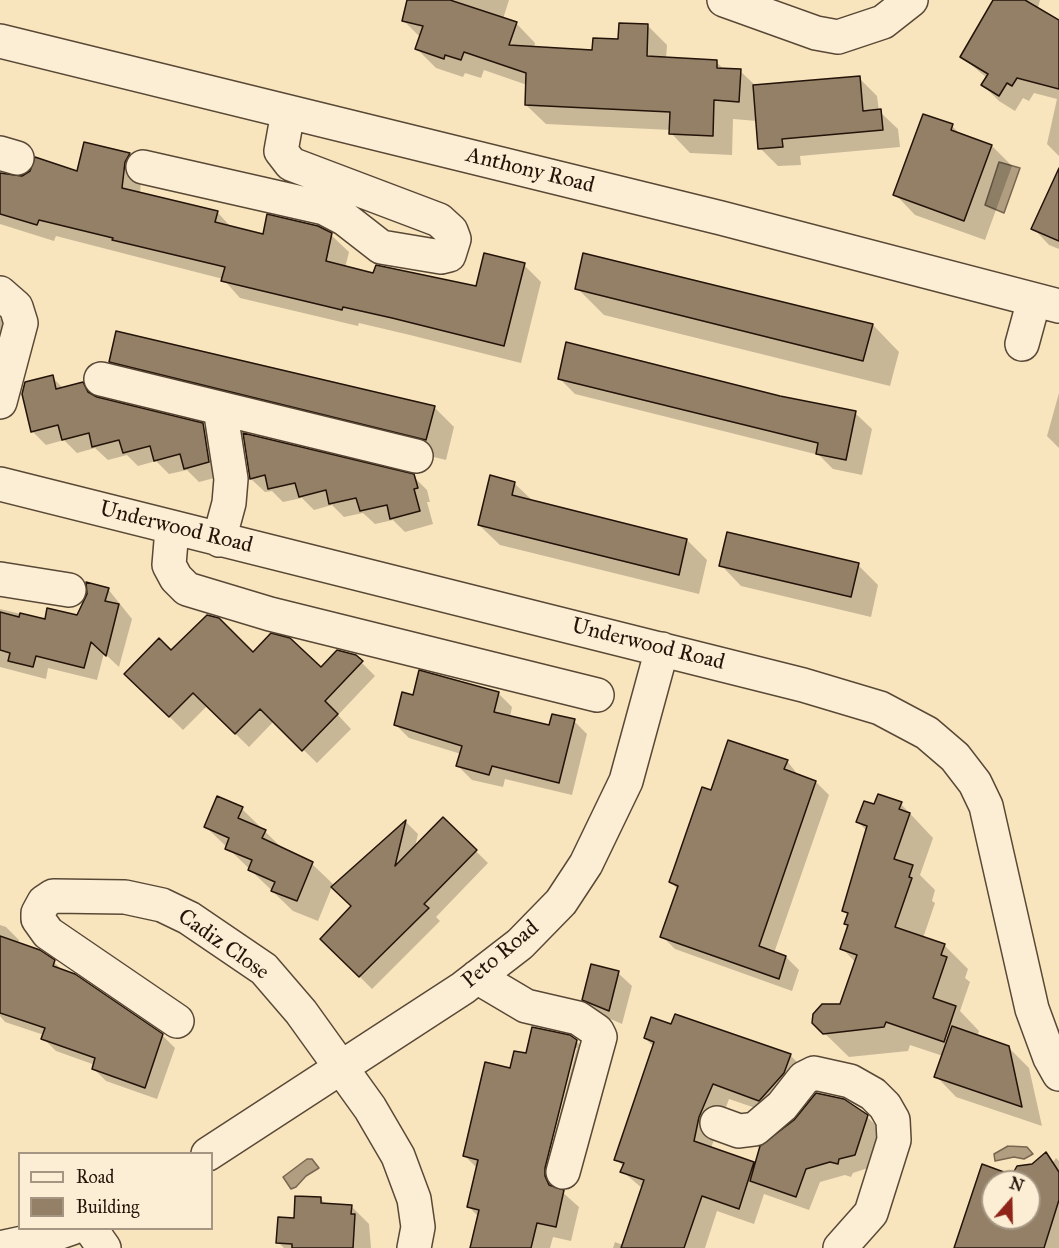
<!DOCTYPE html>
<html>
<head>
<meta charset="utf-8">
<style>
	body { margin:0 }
	#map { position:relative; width:1059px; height:1248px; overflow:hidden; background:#f9e5bd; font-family:"IM FELL Great Primer",serif }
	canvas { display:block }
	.legend { position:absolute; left:18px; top:1152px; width:195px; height:78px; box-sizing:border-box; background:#fbeed4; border:2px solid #a59683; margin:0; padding:8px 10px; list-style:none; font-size:18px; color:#241309 }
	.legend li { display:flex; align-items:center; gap:12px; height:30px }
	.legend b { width:30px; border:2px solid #a59683 }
	.north { position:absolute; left:981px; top:1170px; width:60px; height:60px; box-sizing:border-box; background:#fbeed4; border:2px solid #a59683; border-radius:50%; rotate:20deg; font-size:16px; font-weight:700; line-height:24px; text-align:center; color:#241309 }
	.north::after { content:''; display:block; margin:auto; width:21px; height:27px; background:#8f2418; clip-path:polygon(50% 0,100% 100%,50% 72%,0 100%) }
</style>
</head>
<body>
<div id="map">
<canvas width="1059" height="1248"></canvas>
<ul class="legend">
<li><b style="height:8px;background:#fbeed4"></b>Road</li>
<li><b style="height:16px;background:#938067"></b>Building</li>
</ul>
<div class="north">N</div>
</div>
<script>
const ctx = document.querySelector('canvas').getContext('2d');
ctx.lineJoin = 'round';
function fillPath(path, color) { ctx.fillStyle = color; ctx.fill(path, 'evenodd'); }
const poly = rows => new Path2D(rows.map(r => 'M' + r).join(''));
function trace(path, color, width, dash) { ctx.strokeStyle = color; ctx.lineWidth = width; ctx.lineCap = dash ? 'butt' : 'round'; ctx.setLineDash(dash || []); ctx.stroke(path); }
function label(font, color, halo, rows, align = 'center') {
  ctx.font = font + ' "IM FELL Great Primer",serif'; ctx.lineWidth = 6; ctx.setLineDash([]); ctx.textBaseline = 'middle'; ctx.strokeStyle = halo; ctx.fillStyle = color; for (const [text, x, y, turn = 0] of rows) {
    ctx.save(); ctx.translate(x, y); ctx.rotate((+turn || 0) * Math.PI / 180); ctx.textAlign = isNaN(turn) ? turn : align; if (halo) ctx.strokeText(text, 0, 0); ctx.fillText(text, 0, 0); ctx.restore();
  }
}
const water = poly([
	[999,162,1020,168,1004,213,985,205,999,162],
	[1008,1146,1027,1147,1033,1154,1024,1159,1014,1157,995,1161,994,1154,1008,1146],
	[307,1159,312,1159,319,1168,306,1176,296,1187,291,1189,283,1177,307,1159]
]);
fillPath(water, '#b19e80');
trace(water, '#796650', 1.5);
fillPath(poly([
	[408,0,509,0,503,19,516,23,535,43,534,48,594,51,648,26,667,45,666,59,716,62,725,70,740,71,756,86,859,78,877,96,879,111,898,129,900,147,800,156,801,165,778,166,760,148,757,121,733,119,732,155,690,153,671,133,671,130,546,124,526,105,527,85,484,70,481,78,465,73,463,77,436,68,417,49,421,38,403,20],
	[995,0,1040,0,1037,11,1059,52,1059,156,1047,144,1057,99,1034,93,1029,101,1023,98,1015,111,999,101,983,85,987,78,962,57],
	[952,126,961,135,992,146,1012,166,985,240,915,215,895,194],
	[85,144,130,154,146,171,141,180,140,194,217,212,232,228,264,236,331,235,349,252,345,268,375,275,477,288,524,265,541,282,521,363,410,335,359,323,358,326,240,298,223,279,56,236,54,241,0,224,0,174,12,178,78,173],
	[1059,171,1059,249,1049,245,1033,228],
	[577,288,873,325,899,352,890,386,604,315],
	[0,318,11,332,0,399],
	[111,361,434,407,454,427,446,460,131,382],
	[52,377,64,389,82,384,96,398,203,425,217,439,222,476,199,482,187,470,169,474,156,461,138,466,127,455,108,460,95,448,77,453,64,440,46,445,32,431],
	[559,378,779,397,855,413,872,429,862,475,833,469,819,455,575,394],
	[1059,393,1059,448,1047,436],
	[245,435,413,476,427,490,430,502,427,502,433,524,405,532,393,520,375,524,363,513,344,517,332,505,314,510,302,498,283,502,272,491,265,492,251,479],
	[514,483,533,501,687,540,707,560,699,594,500,545,479,525],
	[721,565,858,565,878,585,871,617,741,586],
	[108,589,132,619,119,667,104,653,97,680,48,668,46,679,0,667,0,609,46,620,78,617],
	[171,653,253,654,321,669,355,656,375,676,338,715,351,729,317,763,274,721,249,747,207,706,183,730,126,674],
	[499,694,512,707,510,717,550,727,574,721,587,734,572,795,505,779,503,787,472,780,458,766,461,754,409,738,396,725,414,696],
	[787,761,799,776,816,782,829,795,774,953,786,957,799,970,792,991,675,949,662,936,678,890,671,882,712,792],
	[218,798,242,809,285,851,312,864,333,884,318,921,293,911,206,827],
	[901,804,933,838,920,875,935,890,932,901,935,903,923,938,944,945,968,969,965,978,970,982,960,1011,979,1031,977,1037,1008,1047,1029,1068,1042,1126,956,1097,936,1076,943,1056,910,1045,908,1051,849,1057,814,1023,841,1006,856,963,842,948,849,927,845,923,848,915,844,911,867,831,858,822,875,806],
	[443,819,488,863,436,917,440,921,372,989,322,939,353,906,333,887,406,822,418,834,415,847],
	[0,925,6,927,19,940,18,944,54,962,64,972,162,1035,175,1048,157,1099,106,1081,93,1068,95,1065,56,1051,43,1038,44,1035,5,1022,0,1016],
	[618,973,632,986,622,1024,597,1013,584,999],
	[672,1026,790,1055,806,1071,776,1115,729,1099,711,1148,756,1166,867,1117,881,1130,868,1168,853,1173,851,1177,845,1175,820,1182,809,1210,764,1194,754,1224,717,1211,705,1248,613,1248,615,1242,623,1245,643,1189,622,1171,624,1167,616,1159,654,1047,645,1038],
	[576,1041,592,1057,560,1184,560,1190,579,1207,571,1241,553,1237,550,1248,471,1248,479,1217,469,1207,478,1169,465,1156,511,1070,527,1055],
	[574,1048,577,1048,544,1175,542,1175],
	[1046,1154,1053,1162,1056,1158,1059,1161,1059,1248,956,1248,983,1166,1013,1177],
	[993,1182,1029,1182,1029,1218,993,1218],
	[320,1198,327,1205,351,1206,369,1224,371,1248,284,1248,278,1242,296,1219]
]), '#0003');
const building = poly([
	[407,0,450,0,517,22,509,45,592,50,593,38,618,39,619,23,648,24,647,56,717,60,717,68,741,69,739,102,714,100,713,136,669,134,670,112,525,105,526,73,464,52,461,60,445,55,444,59,415,49,423,26,402,21,407,0],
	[993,0,1025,0,1059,20,1059,89,1017,78,1012,86,1007,83,999,96,981,85,988,74,960,57,993,0],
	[860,76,863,111,881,109,883,130,782,139,783,147,758,149,753,85,860,76],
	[923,114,953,124,951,130,992,145,964,221,893,195,923,114],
	[84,142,130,153,125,162,122,188,218,211,215,222,263,234,267,214,318,226,332,233,326,261,373,273,376,265,476,286,484,253,525,263,504,346,392,318,343,307,342,310,221,281,225,267,112,240,113,238,39,220,37,225,0,214,0,173,22,176,30,171,35,157,77,171,84,142],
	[1059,168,1059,241,1031,229,1059,168],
	[583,253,873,324,863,361,575,289,583,253],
	[116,331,435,406,426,440,109,362,116,331],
	[566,342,780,396,856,411,846,460,816,454,818,443,558,379,566,342],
	[53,375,56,389,83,382,88,392,97,397,203,423,209,462,184,469,180,454,154,461,150,446,123,453,119,440,92,447,89,433,62,440,58,425,31,432,22,394,25,382,53,375],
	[243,433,414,474,418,488,414,489,420,511,390,519,387,505,360,511,356,498,329,504,326,490,299,497,295,483,268,489,265,475,250,479,243,433],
	[490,475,515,482,512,495,687,539,679,575,478,525,490,475],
	[727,532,859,563,851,597,719,566,727,532],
	[86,582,109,588,105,601,119,604,106,656,91,642,84,668,36,656,33,667,8,661,10,653,0,650,0,612,19,617,20,613,45,619,47,608,77,615,87,594,86,582],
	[207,615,219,618,253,652,271,633,290,638,321,667,337,650,356,655,363,661,325,701,338,714,302,751,260,709,235,734,193,693,169,717,124,674,159,638,171,650,207,615],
	[419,670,499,692,494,712,549,725,552,714,575,719,559,783,492,766,489,775,456,766,462,746,394,725,402,692,413,695,419,670],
	[728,740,788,760,784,769,816,781,759,946,786,956,779,979,660,937,678,886,669,882,674,868,702,787,711,790,728,740],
	[878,794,902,802,899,809,910,813,894,859,913,865,909,877,912,878,895,927,945,944,941,955,947,957,933,998,956,1006,944,1042,886,1022,884,1027,823,1034,812,1023,813,1014,822,1004,840,1004,857,955,840,949,848,925,844,924,848,913,842,911,867,826,856,822,864,801,874,804,878,794],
	[217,796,243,807,238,818,266,830,262,838,313,862,297,901,271,891,275,882,248,870,252,860,225,849,229,838,204,827,217,796],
	[443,817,477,850,424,904,429,908,359,977,320,939,351,906,331,887,406,820,395,866,443,817],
	[0,936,40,950,55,960,53,966,75,974,163,1034,145,1088,92,1069,95,1058,41,1039,45,1028,0,1013,0,936],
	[591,964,619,971,609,1011,582,1000,591,964],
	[675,1014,791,1054,784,1073,759,1101,713,1084,699,1117,694,1141,754,1162,739,1209,702,1196,684,1248,621,1248,644,1180,620,1172,624,1163,614,1160,654,1042,644,1038,651,1017,671,1024,675,1014],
	[952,1026,1009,1046,1022,1107,934,1077,952,1026],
	[532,1027,570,1035,577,1040,545,1168,545,1176,549,1185,564,1190,556,1227,537,1223,531,1248,470,1248,479,1210,467,1207,478,1160,463,1156,485,1062,510,1068,514,1051,526,1053,532,1027],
	[816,1093,844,1099,868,1115,855,1155,839,1159,838,1164,830,1162,806,1169,796,1197,750,1181,760,1146,794,1120,816,1093],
	[1046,1152,1059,1172,1059,1200,1044,1248,954,1248,982,1164,1012,1175,1017,1166,1032,1164,1046,1152],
	[993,1182,1029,1182,1029,1218,993,1218,993,1182],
	[295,1196,321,1197,321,1203,352,1205,351,1214,355,1214,353,1248,292,1248,292,1244,276,1243,278,1217,294,1218,295,1196]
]);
fillPath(building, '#938067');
trace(building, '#241309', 1.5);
const minor = poly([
	[724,0,816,33,838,37,883,22,911,0],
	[0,41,721,218,1059,306],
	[0,153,17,158],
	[143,167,324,208,345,219,381,247,441,257,449,255,454,239,451,231,439,220,291,164,281,151,288,112],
	[0,293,16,307,21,323,0,402],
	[1022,344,1034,300],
	[101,379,416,456],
	[0,484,803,685,880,708,927,733,955,757,975,783,986,806,1032,1009,1050,1058,1059,1074],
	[172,529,169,565,176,578,187,589,270,614,597,695],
	[219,540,229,503,231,479,220,408],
	[0,579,69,590],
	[477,977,526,1006,578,1018,597,1031,600,1037,563,1172],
	[177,1021,48,933,38,919,38,913,44,902,53,896,125,897,162,905,189,918,264,969,301,1012,370,1108,398,1156,414,1199,418,1227,414,1248],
	[717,1123,739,1131,755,1129,782,1106,804,1078,814,1073,850,1081,873,1094,885,1106,893,1120,894,1140,871,1213,840,1248],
	[208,1154,463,988,520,944,561,902,586,864,626,781,662,649],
	[90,1228,104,1248],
	[0,1248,37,1240,72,1228]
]);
trace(minor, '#594836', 36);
trace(minor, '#fbeed4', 33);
label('22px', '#241309', '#fbeed4', [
	["Anthony Road",530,171,14],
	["Underwood Road",176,528,14],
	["Underwood Road",648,645,14],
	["Cadiz Close",223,945,35],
	["Peto Road",501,955,-40]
]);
</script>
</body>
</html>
